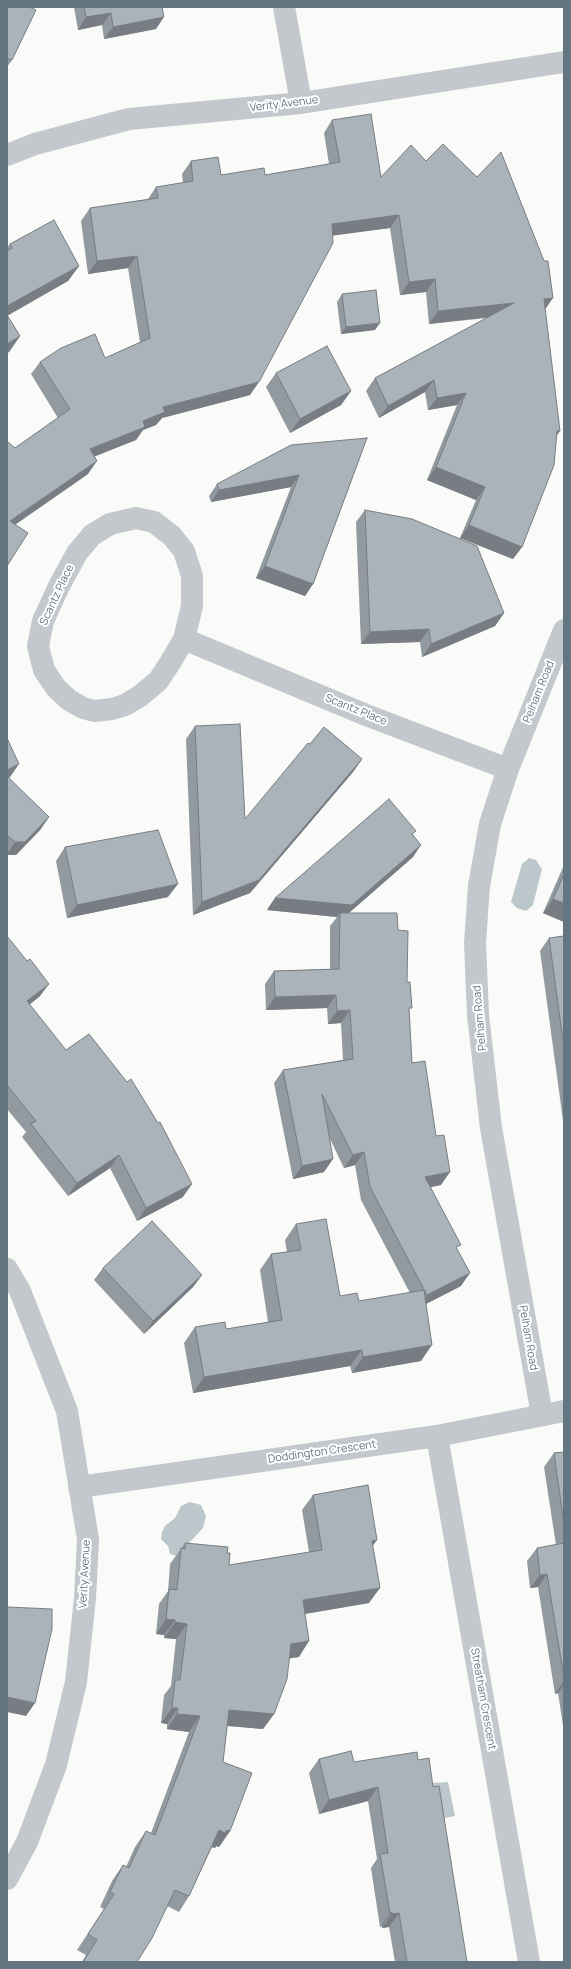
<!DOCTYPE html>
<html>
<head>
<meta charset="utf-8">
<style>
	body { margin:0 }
	#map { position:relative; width:571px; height:1969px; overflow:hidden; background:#fafaf8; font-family:Manrope,sans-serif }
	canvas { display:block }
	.frame { position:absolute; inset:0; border:8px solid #657683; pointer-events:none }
</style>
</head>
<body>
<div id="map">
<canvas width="571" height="1969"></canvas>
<div class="frame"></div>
</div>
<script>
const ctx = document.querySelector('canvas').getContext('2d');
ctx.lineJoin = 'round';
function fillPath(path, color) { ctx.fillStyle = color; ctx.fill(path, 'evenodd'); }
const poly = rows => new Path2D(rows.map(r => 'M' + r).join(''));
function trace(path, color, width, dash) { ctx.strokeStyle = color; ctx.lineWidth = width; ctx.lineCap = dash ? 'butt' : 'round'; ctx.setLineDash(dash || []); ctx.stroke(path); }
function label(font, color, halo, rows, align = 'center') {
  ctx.font = font + ' Manrope,sans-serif'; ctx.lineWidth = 4; ctx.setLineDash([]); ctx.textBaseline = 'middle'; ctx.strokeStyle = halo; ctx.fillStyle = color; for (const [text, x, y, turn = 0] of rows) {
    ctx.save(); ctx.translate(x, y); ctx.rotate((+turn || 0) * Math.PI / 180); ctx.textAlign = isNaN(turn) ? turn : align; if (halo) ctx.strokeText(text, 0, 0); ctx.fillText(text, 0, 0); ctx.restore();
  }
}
fillPath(poly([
	[529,858,536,860,542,869,533,905,526,911,517,908,511,902,522,864],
	[190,1502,201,1505,206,1516,203,1528,177,1556,170,1554,168,1546,161,1539,162,1532,165,1526,175,1518,181,1506],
	[448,1782,455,1816,439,1819,432,1783]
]), '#bbc7cb');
trace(poly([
	[284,7,301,103],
	[7,155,35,144,129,119,301,103,564,62],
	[136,518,154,522,172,536,184,551,192,576,192,606,184,639,170,663,158,681,140,696,125,705,112,709,94,711,83,708,69,700,56,688,44,670,38,646,43,621,59,586,77,553,92,535,110,524,136,518],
	[184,639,366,715,508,769],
	[7,1269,20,1291,67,1411,88,1539,85,1598,76,1682,56,1765,27,1842,7,1879],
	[542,1415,491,1128,478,1015,475,943,479,886,490,824,508,769,564,630],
	[437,1436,529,1962],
	[79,1487,437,1436,564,1411]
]), '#c3c8cc', 22);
fillPath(poly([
	[7,7,12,60,7,67],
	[74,7,162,7,156,29,104,39,102,25,78,30],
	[332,120,381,177,545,310,557,436,522,547,513,559,460,538,476,500,427,480,457,405,428,410,425,392,379,418,366,391,375,378,487,318,429,324,426,292,400,295,390,228,333,235,250,395,162,418,156,425,143,430,136,440,94,456,88,474,15,525,15,448,58,418,31,374,40,362,105,358,140,342,128,268,88,274,81,221,90,208,148,199,156,187,183,183,182,174,191,161,221,175,265,175,329,164,324,133],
	[10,244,79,266,68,281,7,315,20,336,9,352,7,353,7,248],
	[342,294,375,330,341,334,337,302],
	[276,373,351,391,341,405,290,433,266,387],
	[367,438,313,584,305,596,256,578,291,487,211,502,209,496,217,484],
	[365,510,504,613,495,626,422,657,420,642,361,644,356,522],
	[195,726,245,819,362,759,353,772,250,893,193,915,186,739],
	[7,738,10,777,8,778,49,817,40,830,16,855,7,855],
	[413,835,413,857,349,913,398,930,407,982,412,1063,441,1185,431,1187,457,1249,461,1286,426,1304,421,1361,352,1373,350,1366,193,1393,184,1343,195,1327,226,1329,268,1322,260,1270,271,1254,287,1252,285,1240,296,1224,340,1296,359,1301,410,1293,361,1200,355,1165,344,1168,330,1139,324,1172,293,1179,274,1083,283,1070,343,1060,341,1023,328,1024,327,1008,266,1010,265,984,274,971,330,969,330,926,337,917,267,910,275,898],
	[65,847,168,897,67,918,56,861],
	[564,865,564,922,543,913],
	[7,936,40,996,29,1005,183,1197,137,1221,110,1168,68,1196,22,1137,26,1132,7,1109],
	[564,936,564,1128,540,951,549,938],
	[103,1268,202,1275,193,1287,144,1334,94,1280],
	[564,1452,564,1732,558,1693,555,1694,538,1587,530,1588,527,1561,537,1548,556,1545,544,1467,554,1453],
	[313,1495,373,1545,369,1603,305,1614,299,1657,289,1658,274,1714,263,1729,227,1726,223,1762,230,1831,219,1847,216,1846,215,1848,212,1847,189,1896,179,1912,167,1906,137,1962,82,1962,86,1955,77,1950,104,1909,100,1907,112,1881,123,1865,126,1867,135,1847,146,1831,151,1833,189,1732,167,1729,167,1724,161,1723,164,1695,171,1686,176,1639,164,1638,164,1635,156,1634,159,1604,168,1591,170,1564,185,1543,227,1553,229,1565,309,1552,302,1510],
	[319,1759,354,1762,418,1760,433,1787,467,1962,395,1962,389,1927,382,1928,382,1926,380,1927,371,1868,377,1859,368,1801,319,1814,309,1773]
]), '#929a9f');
fillPath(poly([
	[111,13,102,25,78,30,86,17],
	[164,17,156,29,104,39,113,27],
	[399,215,390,228,323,237,332,224],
	[137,256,128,268,88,274,97,261],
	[79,266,68,281,7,316,7,306],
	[435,279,426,292,400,295,409,282],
	[553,298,544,311,544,299],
	[514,303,505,315,429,324,438,311],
	[380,323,375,330,341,334,346,327],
	[20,336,9,352,7,353,7,344],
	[434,380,425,392,379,418,388,406],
	[259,382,250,395,162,418,156,425,143,430,136,440,81,462,90,449,143,421,163,407],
	[351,391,341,405,290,433,300,419],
	[466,393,457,405,428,410,437,398],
	[557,431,560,431,551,444],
	[97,461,88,474,7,530,10,521],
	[436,467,485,487,476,500,427,480],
	[299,475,291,487,211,502,219,490],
	[469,525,522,547,513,559,460,538],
	[265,566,313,584,305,596,256,578],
	[504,613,495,626,422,657,431,644],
	[429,629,420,642,361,644,370,632],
	[362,759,353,772,250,893,193,915,202,902],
	[19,764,10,777,7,779,7,770],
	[49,817,40,830,16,855,7,855,7,854,15,842],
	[421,845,413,857,343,918,340,913,337,917,267,910,275,898],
	[178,884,168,897,67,918,77,905],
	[553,899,564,903,564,922,543,913],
	[49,984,40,996,18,1014,27,1001],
	[336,995,327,1008,266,1010,275,997],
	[350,1010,341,1023,328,1024,337,1011],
	[364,1152,355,1165,344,1168,353,1155],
	[119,1155,110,1168,68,1196,77,1183],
	[333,1159,324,1172,293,1179,302,1166],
	[450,1172,441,1185,416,1190,425,1177],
	[192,1184,183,1197,137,1221,146,1208],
	[470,1273,461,1286,418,1308,427,1295],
	[202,1275,193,1287,144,1334,153,1321],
	[432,1345,421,1361,352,1373,363,1357],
	[362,1350,350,1366,193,1393,204,1377],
	[377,1540,366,1555,372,1541],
	[547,1574,538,1587,530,1588,540,1575],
	[380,1588,369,1603,292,1616,303,1600],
	[166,1619,175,1620,164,1635,156,1634],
	[175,1622,187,1624,176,1639,164,1638],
	[309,1641,299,1657,280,1660,291,1644],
	[564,1681,564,1685,558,1693,555,1694],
	[7,1697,35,1703,26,1716,7,1712],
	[172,1708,178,1708,167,1724,161,1723],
	[229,1710,274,1714,263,1729,218,1725],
	[177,1714,200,1716,189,1732,167,1729],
	[378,1787,368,1801,319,1814,329,1800],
	[219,1830,227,1830,230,1831,219,1847,216,1846,215,1848,208,1846],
	[392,1912,382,1926,380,1927,390,1913],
	[399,1913,389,1927,382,1928,392,1914]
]), '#777d82');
const building = poly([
	[7,7,29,7,36,10,12,60,7,58,7,7],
	[84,7,162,7,164,17,113,27,111,13,86,17,84,7],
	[371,114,381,177,411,145,426,161,443,144,477,177,501,152,544,261,548,261,553,298,544,299,560,431,557,431,554,465,522,547,469,525,485,487,436,467,466,393,437,398,434,380,388,406,375,378,514,303,438,311,435,279,409,282,399,215,332,224,333,243,259,382,163,407,165,412,143,421,145,427,90,449,97,461,10,521,28,533,7,566,7,443,8,442,15,448,70,409,40,362,61,348,95,334,105,358,150,338,137,256,97,261,90,208,158,198,156,187,193,181,191,161,218,157,221,175,264,168,265,175,340,162,332,120,371,114],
	[54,220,79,266,7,306,7,251,12,248,10,244,54,220],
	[376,290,380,323,346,327,342,294,376,290],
	[7,315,20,336,7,344,7,315],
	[327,346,351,391,300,419,276,373,327,346],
	[367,438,313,584,265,566,299,475,219,490,217,484,291,445,367,438],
	[365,510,412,519,477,546,504,613,431,644,429,629,370,632,365,510],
	[240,724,245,819,308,743,310,744,324,727,362,759,259,880,202,902,195,726,240,724],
	[7,738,19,764,7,770,7,738],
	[7,776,49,817,25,842,15,842,7,835,7,776],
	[389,799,416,831,412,834,421,845,352,905,275,898,389,799],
	[158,830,178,884,77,905,65,847,158,830],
	[564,874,564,903,553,899,564,874],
	[340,913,397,913,398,930,408,931,407,982,410,982,412,1008,409,1008,412,1063,425,1061,436,1136,444,1135,450,1172,425,1177,461,1245,456,1247,470,1273,427,1295,370,1187,364,1152,353,1155,322,1094,333,1159,302,1166,283,1070,353,1059,350,1010,337,1011,336,995,275,997,274,971,339,969,340,913],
	[7,936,27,961,30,959,49,984,27,1001,66,1050,89,1034,127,1082,131,1079,158,1123,160,1122,192,1184,146,1208,119,1155,77,1183,31,1124,36,1121,7,1085,7,936],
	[564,936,564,1048,549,938,564,936],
	[326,1219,340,1296,357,1293,359,1301,424,1290,432,1345,363,1357,362,1350,204,1377,195,1327,225,1322,226,1329,282,1320,271,1254,301,1250,296,1224,326,1219],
	[152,1221,202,1275,153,1321,103,1268,152,1221],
	[564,1452,564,1524,554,1453,564,1452],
	[368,1485,377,1540,372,1541,380,1588,303,1600,309,1641,291,1644,287,1679,274,1714,229,1710,223,1762,252,1773,230,1831,227,1830,225,1833,219,1830,189,1896,175,1890,152,1938,137,1962,83,1962,97,1940,88,1934,114,1894,110,1892,123,1865,129,1868,146,1831,155,1835,200,1716,177,1714,178,1708,172,1708,175,1680,180,1680,187,1624,175,1622,175,1620,166,1619,169,1589,177,1590,181,1548,185,1549,185,1543,228,1547,227,1553,230,1553,229,1565,322,1550,313,1495,368,1485],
	[564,1543,564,1678,547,1574,540,1575,537,1548,564,1543],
	[7,1607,52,1609,52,1629,35,1703,7,1697,7,1607],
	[351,1751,354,1762,417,1752,418,1760,429,1758,433,1787,439,1786,467,1962,407,1962,399,1913,392,1914,392,1912,390,1913,380,1854,388,1853,378,1787,329,1800,319,1759,351,1751]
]);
fillPath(building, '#aab3b9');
trace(building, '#777d82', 1);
label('11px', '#657683', '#fff', [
	["Verity Avenue",284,104,-7],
	["Scantz Place",57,595,-65],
	["Pelham Road",539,692,-68],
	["Scantz Place",356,710,22],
	["Pelham Road",480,1018,-95],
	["Pelham Road",528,1338,80],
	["Doddington Crescent",322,1452,-8],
	["Verity Avenue",85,1574,-87],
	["Streatham Crescent",483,1699,80]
]);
</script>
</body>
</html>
